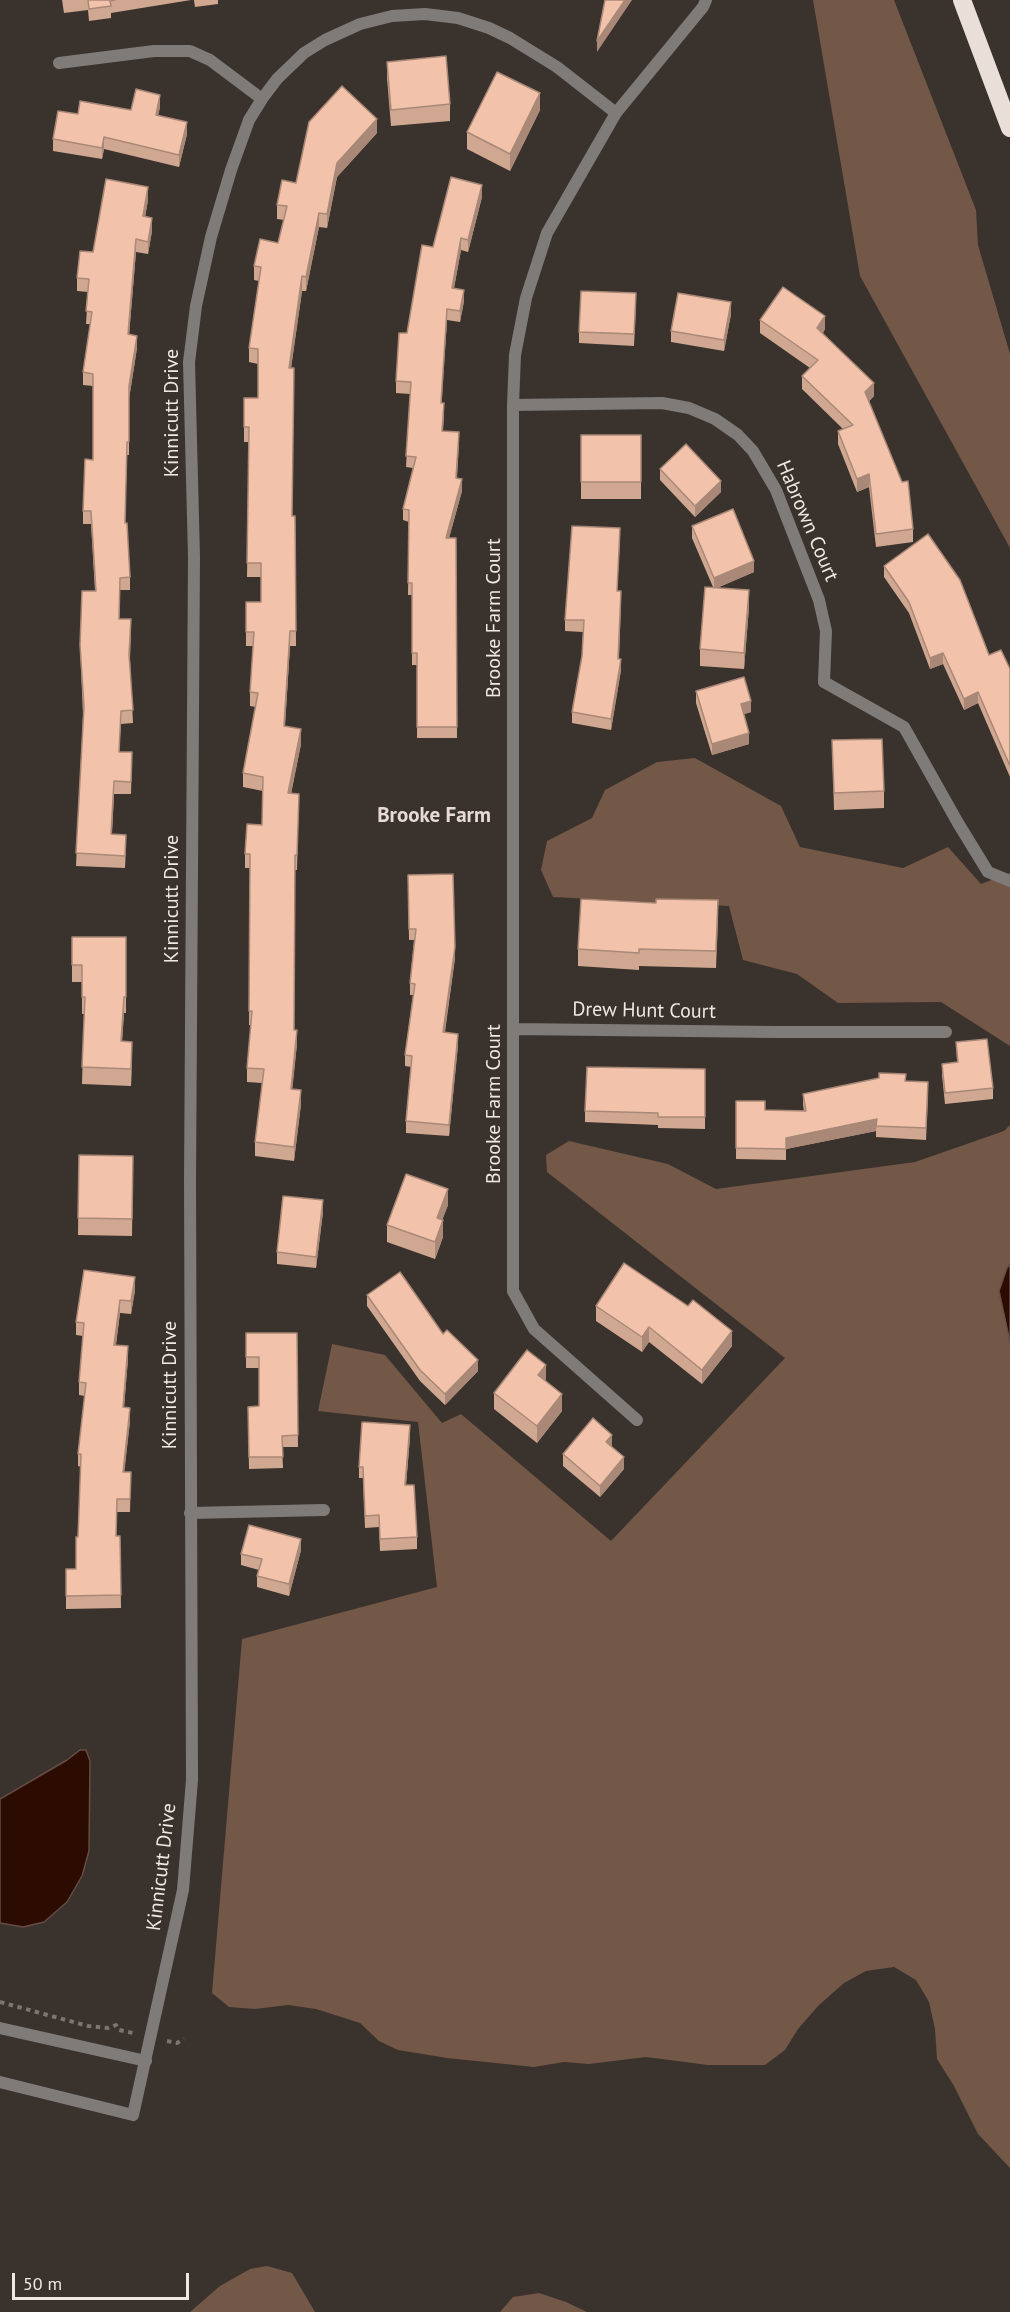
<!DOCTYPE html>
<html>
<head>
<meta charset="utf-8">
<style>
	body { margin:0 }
	#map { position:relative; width:1010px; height:2312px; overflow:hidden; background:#3a322d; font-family:"PT Sans",sans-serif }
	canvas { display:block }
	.scale { position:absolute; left:12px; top:2273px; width:177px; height:27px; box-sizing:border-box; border:3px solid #eee8e5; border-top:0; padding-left:8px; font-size:18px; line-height:21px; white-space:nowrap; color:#eee8e5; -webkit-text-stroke:4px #3a322d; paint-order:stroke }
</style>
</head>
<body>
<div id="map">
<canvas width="1010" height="2312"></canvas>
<div class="scale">50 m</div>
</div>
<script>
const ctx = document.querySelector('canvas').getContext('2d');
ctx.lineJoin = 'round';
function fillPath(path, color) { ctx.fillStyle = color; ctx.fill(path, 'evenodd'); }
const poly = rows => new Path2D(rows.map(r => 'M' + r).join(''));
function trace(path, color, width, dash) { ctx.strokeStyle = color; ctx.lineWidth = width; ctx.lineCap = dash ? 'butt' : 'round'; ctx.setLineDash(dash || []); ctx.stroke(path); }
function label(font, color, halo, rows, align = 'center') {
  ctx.font = font + ' "PT Sans",sans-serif'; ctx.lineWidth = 6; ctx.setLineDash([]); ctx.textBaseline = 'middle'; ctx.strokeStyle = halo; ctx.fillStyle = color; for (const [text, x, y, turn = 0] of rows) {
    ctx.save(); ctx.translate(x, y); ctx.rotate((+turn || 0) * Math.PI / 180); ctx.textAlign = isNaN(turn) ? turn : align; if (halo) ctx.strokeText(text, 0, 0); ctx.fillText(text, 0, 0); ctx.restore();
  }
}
fillPath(poly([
	[813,0,894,0,976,210,978,245,1010,354,1010,548,860,276],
	[695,758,781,806,800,847,903,868,948,847,981,884,1010,873,1010,1046,941,1002,838,1003,797,974,743,960,729,906,553,897,541,870,547,841,592,818,605,790,657,762],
	[1010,1125,1010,1264,1007,1268,1010,1342,1010,2168,978,2134,954,2086,937,2059,935,2029,929,2002,916,1980,894,1967,866,1971,844,1983,818,2006,798,2029,785,2050,765,2065,708,2065,646,2057,589,2064,564,2062,534,2067,447,2058,398,2050,379,2041,360,2023,316,2009,288,2005,255,2009,229,2007,212,1993,242,1639,437,1587,418,1422,318,1411,332,1344,385,1355,442,1423,461,1414,611,1541,785,1358,547,1172,546,1155,569,1141,668,1164,716,1189,915,1162,1004,1131],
	[267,2266,292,2273,315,2312,190,2312,220,2286,250,2269],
	[539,2293,566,2302,587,2312,500,2312,513,2297]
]), '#735747');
const water = poly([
	[1010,1264,1010,1342,999,1291,1007,1268,1010,1264],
	[80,1750,86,1750,90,1761,89,1851,82,1876,67,1902,44,1922,23,1927,0,1923,0,1799,67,1760,80,1750]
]);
fillPath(water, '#2c0b00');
trace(water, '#664d45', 1.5);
trace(poly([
	[0,2002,88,2026,108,2028,116,2025,119,2030,133,2033],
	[167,2041,177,2043,184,2039]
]), '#7b7470', 4, [4.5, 4.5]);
trace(poly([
	[824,682,904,727,958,823,988,872,1010,881],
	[774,1032,946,1032],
	[513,1291,534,1329,637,1420],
	[190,1513,324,1510]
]), '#7f7b79', 12);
trace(poly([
	[59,63,154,51,190,51,210,60,262,99],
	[513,405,662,403,689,408,715,419,738,435,753,451,776,490,819,600,826,631,824,682],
	[514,1029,774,1032],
	[513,1291,513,405,515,355,526,298,547,233,616,113,703,7,706,0],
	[0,2028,146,2061],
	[0,2082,133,2115,183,1890,192,1780,190,1180,194,557,189,362,196,306,211,237,231,170,249,120,262,99,277,79,304,53,325,40,360,24,392,16,425,14,458,18,489,28,510,38,557,67,616,113]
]), '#7f7b79', 12);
trace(poly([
	[962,0,1010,128]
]), '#e9ded8', 18);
fillPath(poly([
	[62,0,191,0,111,13,111,18,89,21,88,10,64,13],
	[194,0,218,0,218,4,195,7],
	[387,62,450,104,450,121,391,126,387,78],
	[160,107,158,115,187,134,179,167,104,149,102,159,53,151,53,139,78,114,131,110],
	[540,110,510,171,467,149,467,132],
	[377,133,337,177,327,228,319,227,306,291,302,291,291,368,292,516,295,516,296,646,290,646,285,726,301,744,291,794,299,794,297,870,295,870,294,1030,297,1044,292,1089,301,1104,294,1161,255,1156,255,1142,262,1083,247,1082,247,1068,251,1025,249,1025,250,868,245,868,245,854,262,825,263,791,243,787,243,773,256,707,250,706,250,692,253,646,246,646,246,602,261,602,261,577,247,577,249,442,244,442,244,398,258,398,258,364,249,362,249,348,259,281,254,280,254,266,278,243,284,220,277,219,277,205,296,183],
	[482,197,468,252,461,250,454,288,464,301,460,322,447,320,441,403,444,415,443,431,459,444,457,478,462,491,449,538,456,538,457,738,417,738,417,665,412,665,412,595,408,595,409,522,403,520,403,509,413,468,406,467,410,394,396,393,396,381,407,333,433,247],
	[148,200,145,217,152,231,148,254,136,252,129,335,137,348,129,399,129,455,127,455,125,523,130,577,130,590,120,590,119,619,131,632,130,659,133,723,121,724,119,752,132,752,131,794,114,794,112,834,126,848,125,868,76,866,83,715,80,645,95,591,91,524,83,524,83,511,93,460,93,386,83,385,83,372,90,324,86,324,88,292,77,291,77,278,93,252],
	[636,305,634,346,579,343,579,332],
	[731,314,724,351,671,342,671,331],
	[760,320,825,329,823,333,874,396,869,401,913,529,913,542,876,547,869,487,857,492,838,444,838,431,843,429,802,389,802,376,810,368,760,333],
	[581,435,641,435,641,499,581,499],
	[660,469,721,492,695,517,660,480],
	[692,526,754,572,717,588,749,607,744,669,700,666,700,649,713,587,692,538],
	[620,539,617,591,621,603,619,659,621,670,611,730,572,723,572,712,582,656,583,632,565,631,565,620],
	[884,566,989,655,1010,669,1010,777,978,703,964,710,943,664,930,669,909,613,884,577],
	[696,691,751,712,744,714,749,744,712,755,696,703],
	[832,740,884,791,884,808,834,810],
	[408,875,455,958,445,1032,458,1045,449,1136,406,1133,406,1121,411,1067,405,1066,405,1055,413,995,410,995,410,983,414,940,409,940],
	[718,917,716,968,639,966,639,970,578,966,578,949],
	[72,937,126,937,126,1013,124,1013,122,1041,132,1058,131,1086,82,1084,84,1014,82,1014,82,982,72,982],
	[956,1042,993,1088,993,1099,945,1104,942,1075,942,1064,957,1062],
	[705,1069,705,1129,658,1128,658,1125,585,1122,585,1111],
	[905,1081,928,1094,926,1140,876,1137,876,1131,786,1149,786,1160,736,1159,736,1101,765,1110,804,1111,803,1105,803,1094],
	[79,1155,133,1156,132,1236,78,1235],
	[448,1205,442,1220,443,1237,435,1259,387,1242,387,1225],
	[323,1212,316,1268,277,1264,277,1252],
	[135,1290,131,1314,120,1313,116,1345,128,1359,124,1407,130,1421,124,1472,131,1472,130,1512,117,1512,116,1536,120,1536,121,1608,66,1609,66,1569,76,1569,81,1467,78,1466,78,1454,85,1396,79,1395,79,1382,83,1336,76,1335,76,1322],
	[367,1295,443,1334,478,1371,445,1405,420,1381,367,1306],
	[596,1306,732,1346,702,1384,649,1342,642,1352,596,1321],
	[246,1333,297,1333,298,1447,282,1447,283,1468,249,1469,248,1407,259,1406,259,1368,246,1368],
	[546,1381,562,1411,537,1443,494,1409,494,1393],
	[410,1437,406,1485,417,1537,417,1549,380,1551,379,1527,365,1528,363,1478,359,1478,359,1467],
	[612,1446,612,1447,624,1469,600,1497,563,1466,563,1454],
	[301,1550,289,1596,257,1587,257,1576,259,1570,241,1565,241,1554]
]), '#d0a892');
fillPath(poly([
	[625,0,632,0,597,52,597,41],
	[540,93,540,110,510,171,510,154],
	[160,95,160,107,156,126,156,115],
	[377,119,377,133,337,177,327,228,327,214,337,163],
	[187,122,187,134,179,167,179,155],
	[104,137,104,149,102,159,102,148],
	[482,185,482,197,468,252,468,240],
	[148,187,148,200,143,229,143,216],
	[319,213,319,227,306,291,306,277],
	[152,218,152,231,148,254,148,242],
	[461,238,461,250,452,299,452,288],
	[136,239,136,252,128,347,128,334],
	[302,276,302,291,289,382,289,368],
	[464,290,464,301,460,322,460,311],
	[731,302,731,314,724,351,724,340],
	[447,309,447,320,441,414,441,403],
	[825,316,825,329,817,341,817,328],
	[137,336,137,348,129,399,129,386],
	[874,383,874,396,865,405,865,392],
	[869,474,869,487,857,492,857,479],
	[462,479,462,491,446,549,446,538],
	[721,481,721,492,695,517,695,506],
	[754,561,754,572,714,589,714,578],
	[749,590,749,607,744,669,744,653],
	[290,631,290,646,284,740,284,726],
	[943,653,943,664,930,669,930,658],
	[621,659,621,670,611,730,611,719],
	[978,692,978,703,964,710,964,699],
	[751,701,751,712,741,715,741,704],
	[301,729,301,744,288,808,288,793],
	[749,733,749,744,712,755,712,744],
	[114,781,114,794,111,847,111,834],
	[455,947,455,958,443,1043,443,1032],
	[124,997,124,1013,121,1058,121,1041],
	[297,1030,297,1044,291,1103,291,1089],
	[458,1034,458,1045,449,1136,449,1125],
	[132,1042,132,1058,131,1086,131,1069],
	[301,1090,301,1104,294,1161,294,1147],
	[877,1119,876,1131,786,1149,786,1160,786,1138],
	[448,1189,448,1205,437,1234,437,1218],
	[323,1200,323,1212,316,1268,316,1257],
	[443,1220,443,1237,435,1259,435,1242],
	[135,1277,135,1290,131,1314,131,1301],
	[120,1300,120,1313,114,1357,114,1345],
	[649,1327,649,1342,642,1352,642,1337],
	[732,1331,732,1346,702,1384,702,1370],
	[128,1346,128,1359,123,1420,123,1407],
	[478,1360,478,1371,445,1405,445,1394],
	[546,1365,546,1382,538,1375],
	[562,1394,562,1411,537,1443,537,1426],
	[130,1408,130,1421,123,1485,123,1472],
	[410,1425,410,1437,405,1497,405,1485],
	[612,1435,612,1446,606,1454,606,1442],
	[624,1457,624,1469,600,1497,600,1486],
	[301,1539,301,1550,289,1596,289,1584]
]), '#a98877');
const building = poly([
	[88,0,115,0,110,1,111,6,89,9,88,0],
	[605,0,625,0,597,41,605,0],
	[446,56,450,104,391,110,387,62,446,56],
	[497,72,540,93,510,154,467,132,497,72],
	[342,86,377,119,337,163,327,214,319,213,306,277,302,276,289,368,294,368,292,516,295,516,296,631,290,631,284,726,301,729,288,793,299,794,297,855,295,855,294,1030,297,1030,291,1089,301,1090,294,1147,255,1142,264,1069,247,1068,252,1011,249,1011,250,854,245,854,247,824,262,825,263,777,243,773,258,693,250,692,254,632,246,632,246,602,261,602,261,563,247,563,249,427,244,427,244,398,258,398,258,349,249,348,261,267,254,266,260,239,278,243,287,206,277,205,282,180,296,183,309,122,342,86],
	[136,89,160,95,156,115,187,122,179,155,104,137,102,148,53,139,58,111,78,114,80,101,131,110,136,89],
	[451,177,482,185,468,240,461,238,452,288,464,290,460,311,447,309,441,403,444,403,442,431,459,432,456,478,462,479,446,538,456,538,457,727,417,727,417,653,412,653,412,583,408,583,409,510,403,509,416,457,406,456,411,382,396,381,399,333,407,333,422,245,433,247,451,177],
	[106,179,148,187,143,216,152,218,148,242,136,239,128,334,137,336,129,386,129,442,127,442,125,523,127,523,130,577,120,578,119,619,131,619,129,654,133,710,121,711,119,752,132,752,131,782,114,781,111,834,126,835,125,856,76,853,84,707,80,645,82,591,96,591,91,511,83,511,85,459,93,460,93,374,83,372,92,312,86,311,89,279,77,278,80,251,93,252,106,179],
	[783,287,825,316,817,328,874,383,865,392,902,482,908,481,913,529,876,534,869,474,857,479,838,431,853,425,802,376,818,360,760,320,783,287],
	[581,291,636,293,634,334,579,332,581,291],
	[678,293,731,302,724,340,671,331,678,293],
	[581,435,641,435,641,482,581,482,581,435],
	[686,444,721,481,695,506,660,469,686,444],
	[733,509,754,561,714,578,692,526,733,509],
	[572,526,620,528,617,591,621,591,618,659,621,659,611,719,572,712,582,656,584,620,565,620,572,526],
	[928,534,960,580,989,655,1001,650,1010,669,1010,766,978,692,964,699,943,653,930,658,909,602,884,566,928,534],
	[705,587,749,590,744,653,700,649,705,587],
	[744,677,751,701,741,704,749,733,712,744,696,691,744,677],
	[882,739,884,791,834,793,832,740,882,739],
	[453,874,455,947,443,1032,458,1034,449,1125,406,1121,412,1056,405,1055,415,984,410,983,416,929,409,929,408,875,453,874],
	[581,899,656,903,656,899,718,900,716,951,639,949,639,953,578,949,581,899],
	[72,937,126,937,126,997,124,997,121,1041,132,1042,131,1069,82,1067,85,997,82,997,82,965,72,965,72,937],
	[987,1039,993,1088,945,1093,942,1064,958,1062,956,1042,987,1039],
	[587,1067,705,1069,705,1117,658,1117,658,1113,585,1111,587,1067],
	[879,1073,906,1074,905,1081,928,1082,926,1128,876,1126,877,1119,786,1138,786,1149,736,1148,736,1101,765,1101,765,1110,806,1111,803,1094,879,1078,879,1073],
	[79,1155,133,1156,132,1219,78,1218,79,1155],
	[406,1174,448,1189,437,1218,443,1220,435,1242,387,1225,406,1174],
	[283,1196,323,1200,316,1257,277,1252,283,1196],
	[624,1263,688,1306,693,1300,732,1331,702,1370,649,1327,642,1337,596,1306,624,1263],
	[84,1270,135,1277,131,1301,120,1300,114,1345,128,1346,123,1407,130,1408,123,1472,131,1472,130,1499,117,1499,116,1536,120,1536,121,1595,66,1596,66,1569,76,1569,76,1537,78,1537,81,1454,78,1454,86,1383,79,1382,84,1323,76,1322,84,1270],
	[400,1272,443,1334,447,1330,478,1360,445,1394,420,1370,367,1295,400,1272],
	[246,1333,297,1333,298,1435,282,1436,283,1457,249,1457,248,1407,259,1406,259,1357,246,1357,246,1333],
	[527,1350,546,1365,538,1375,562,1394,537,1426,494,1393,527,1350],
	[593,1418,612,1435,606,1442,624,1457,600,1486,563,1454,593,1418],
	[362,1422,410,1425,405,1485,414,1485,417,1537,380,1539,379,1515,365,1516,363,1467,359,1467,362,1422],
	[249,1525,301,1539,289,1584,257,1576,262,1559,241,1554,249,1525]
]);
fillPath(building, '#f2c3aa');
trace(building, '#a98877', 1.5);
label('20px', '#eee8e5', '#3a322d', [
	["Kinnicutt Drive",172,413,-90],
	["Habrown Court",807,521,67],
	["Brooke Farm Court",494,618,-90],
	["Kinnicutt Drive",172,899,-90],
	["Drew Hunt Court",644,1011,1],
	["Brooke Farm Court",494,1104,-90],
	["Kinnicutt Drive",170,1385,-90],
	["Kinnicutt Drive",162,1867,-83]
]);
label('bold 21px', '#e6dbd5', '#3a322d', [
	["Brooke Farm",434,816]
]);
</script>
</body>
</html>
